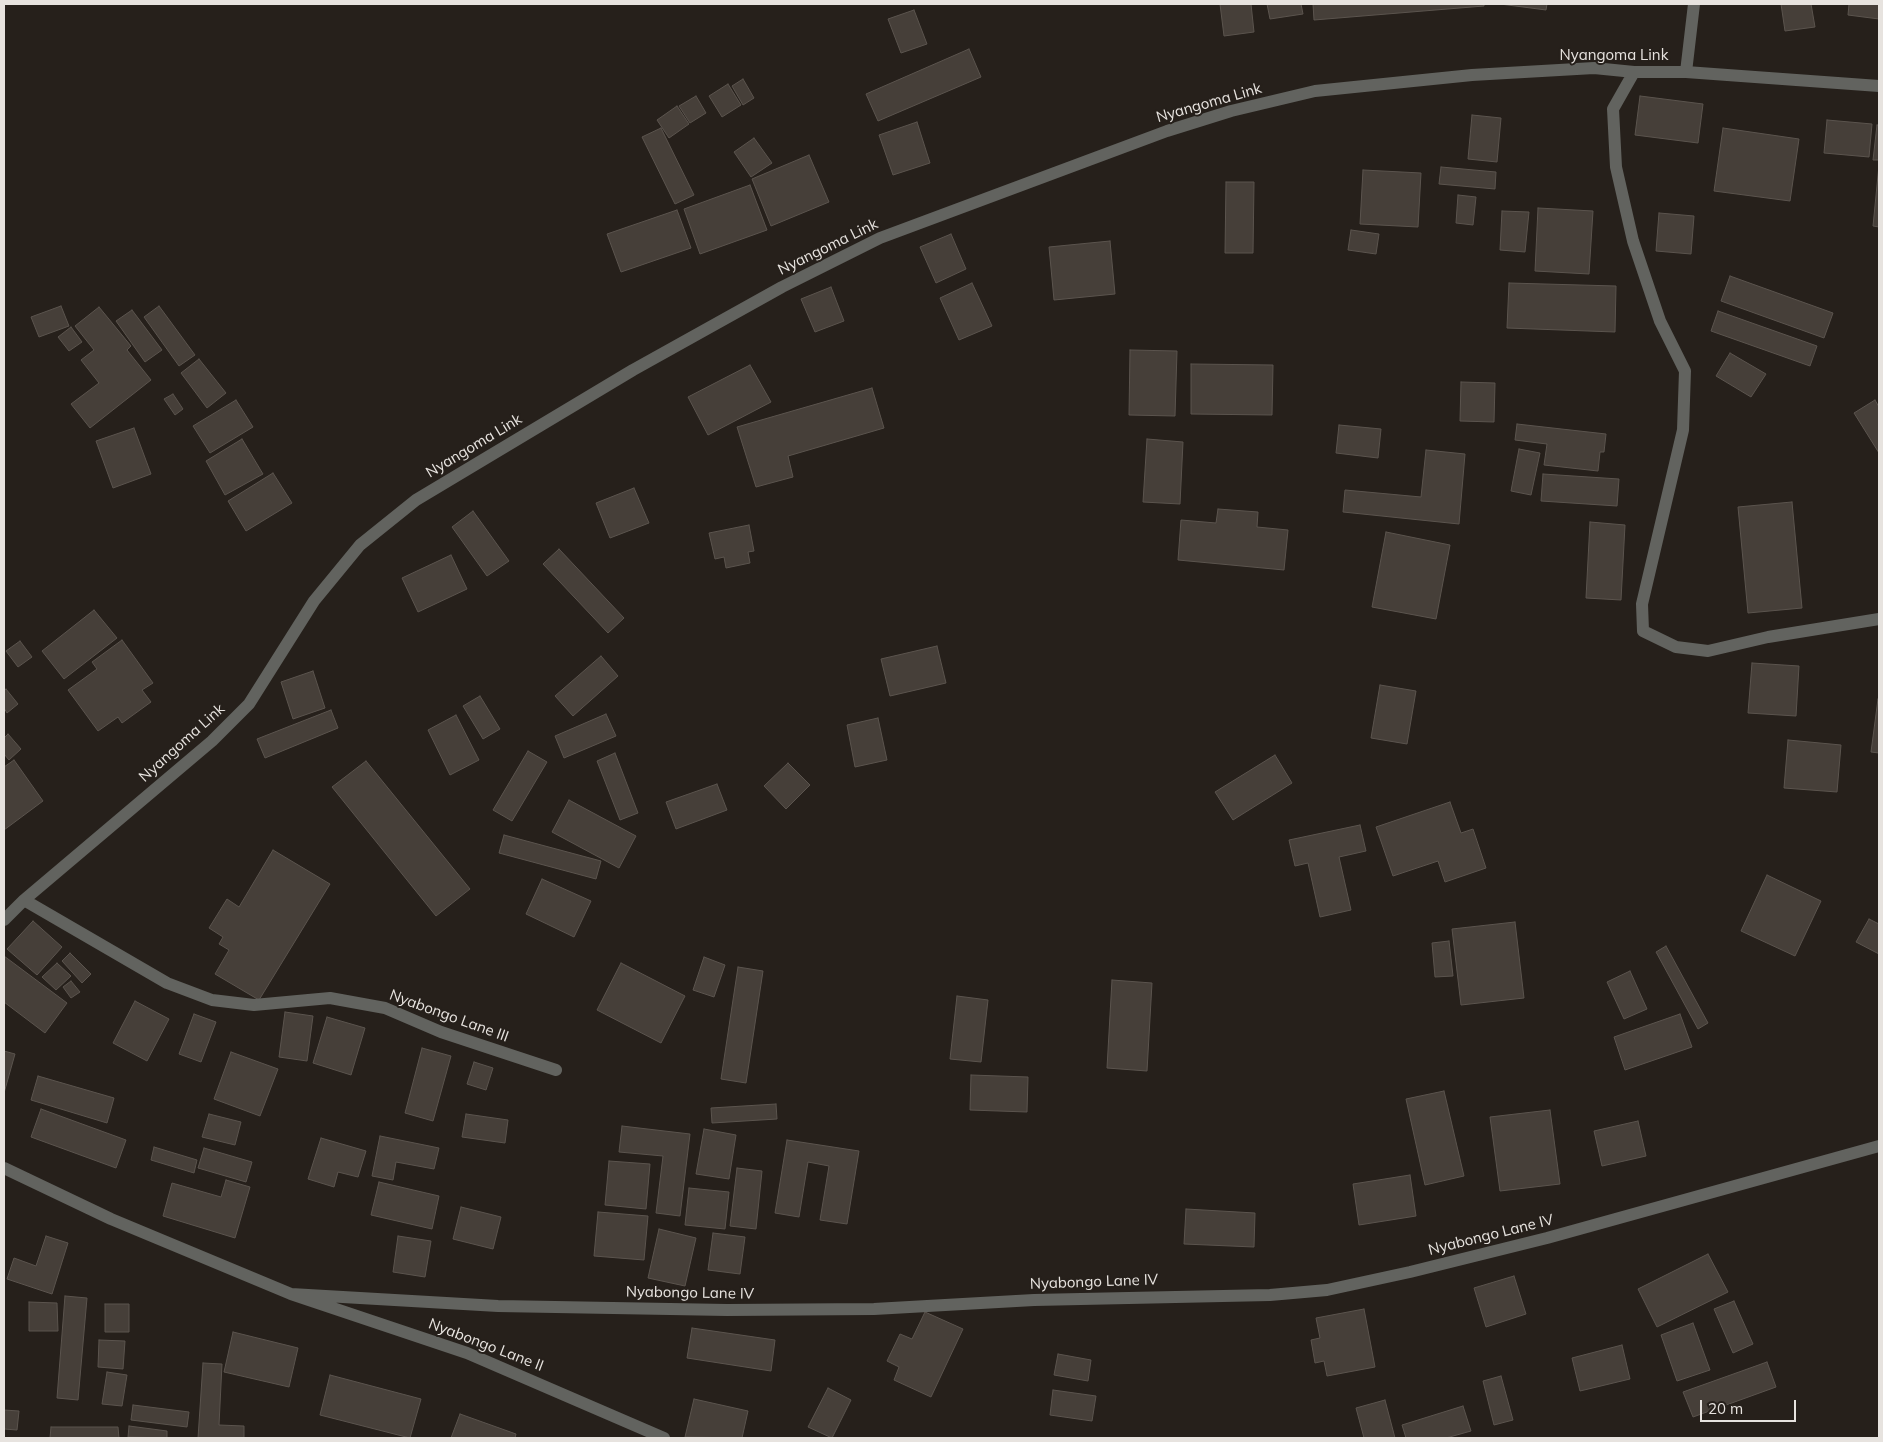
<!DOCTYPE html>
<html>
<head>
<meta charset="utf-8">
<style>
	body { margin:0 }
	#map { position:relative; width:1883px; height:1442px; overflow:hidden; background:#26201b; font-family:Mulish,sans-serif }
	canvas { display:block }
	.frame { position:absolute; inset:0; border:5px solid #e7e3df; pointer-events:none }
	.scale { position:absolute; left:1700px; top:1400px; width:96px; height:22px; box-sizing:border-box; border:2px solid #e7e3df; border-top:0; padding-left:6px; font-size:15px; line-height:18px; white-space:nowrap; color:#e7e3df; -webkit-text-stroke:4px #26201b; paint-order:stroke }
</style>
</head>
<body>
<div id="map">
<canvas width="1883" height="1442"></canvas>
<div class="frame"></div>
<div class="scale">20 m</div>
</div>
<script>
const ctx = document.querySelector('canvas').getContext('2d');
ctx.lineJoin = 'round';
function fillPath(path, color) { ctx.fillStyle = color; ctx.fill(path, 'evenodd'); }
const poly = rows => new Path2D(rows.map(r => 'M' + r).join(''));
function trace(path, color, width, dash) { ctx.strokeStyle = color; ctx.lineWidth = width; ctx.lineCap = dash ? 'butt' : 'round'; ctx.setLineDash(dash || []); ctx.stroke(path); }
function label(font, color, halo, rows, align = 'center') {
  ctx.font = font + ' Mulish,sans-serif'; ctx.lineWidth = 4; ctx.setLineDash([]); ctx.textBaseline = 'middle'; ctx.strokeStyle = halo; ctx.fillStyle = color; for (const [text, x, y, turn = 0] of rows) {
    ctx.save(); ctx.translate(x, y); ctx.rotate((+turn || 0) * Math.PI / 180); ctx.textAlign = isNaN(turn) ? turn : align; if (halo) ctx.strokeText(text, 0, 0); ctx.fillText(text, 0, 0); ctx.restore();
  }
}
const building = poly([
	[1220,4,1251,4,1254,32,1224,36,1220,4],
	[1267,4,1301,4,1303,14,1270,19,1267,4],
	[1313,4,1484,4,1484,6,1314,20,1313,4],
	[1500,4,1547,4,1546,10,1500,4],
	[1781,4,1811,4,1815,27,1785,31,1781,4],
	[1849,4,1879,4,1879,19,1848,15,1849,4],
	[914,10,927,44,901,53,888,19,914,10],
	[969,49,981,77,878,121,866,94,969,49],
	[743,79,754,98,743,105,732,86,743,79],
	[728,84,741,105,722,117,709,96,728,84],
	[696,96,706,113,690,123,679,106,696,96],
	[1640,96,1703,104,1698,143,1635,135,1640,96],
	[677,106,689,124,669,138,657,120,677,106],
	[1472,115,1501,118,1497,162,1468,159,1472,115],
	[1827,120,1872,124,1869,157,1824,153,1827,120],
	[917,122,930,163,893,175,879,135,917,122],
	[1877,125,1879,125,1879,160,1873,160,1877,125],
	[661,128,694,195,675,204,642,137,661,128],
	[1723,128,1799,139,1790,201,1714,191,1723,128],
	[754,138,772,163,751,177,734,152,754,138],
	[809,155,829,202,771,226,752,179,809,155],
	[1879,165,1879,227,1873,226,1879,165],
	[1441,167,1496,172,1495,189,1439,184,1441,167],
	[1363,170,1421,173,1418,227,1360,224,1363,170],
	[1226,182,1254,182,1253,253,1225,253,1226,182],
	[750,185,767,230,700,254,684,209,750,185],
	[1458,195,1476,197,1473,225,1456,223,1458,195],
	[1538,208,1593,211,1589,274,1535,271,1538,208],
	[677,210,691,248,621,272,607,234,677,210],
	[1502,211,1529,212,1525,252,1500,250,1502,211],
	[1659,213,1694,216,1691,254,1656,251,1659,213],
	[1351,230,1379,234,1376,254,1348,250,1351,230],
	[951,234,966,269,936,283,920,247,951,234],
	[1110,241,1115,294,1054,300,1049,247,1110,241],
	[1730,276,1833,313,1824,338,1721,301,1730,276],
	[972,283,992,326,959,340,940,298,972,283],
	[1509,283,1616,286,1615,332,1507,328,1509,283],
	[831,287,844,321,815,332,801,299,831,287],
	[61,306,69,326,39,337,31,317,61,306],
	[159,306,195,355,179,366,144,317,159,306],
	[99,307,131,346,127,350,151,380,90,428,71,404,99,383,81,360,94,350,75,326,99,307],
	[132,310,162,350,145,362,116,321,132,310],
	[1718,311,1817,346,1810,366,1711,331,1718,311],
	[71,327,82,342,69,351,58,337,71,327],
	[1130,350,1177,351,1175,416,1129,415,1130,350],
	[1730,353,1766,374,1751,397,1716,376,1730,353],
	[199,359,226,393,207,408,181,373,199,359],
	[1191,364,1273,365,1272,415,1191,414,1191,364],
	[750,365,771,402,708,435,688,397,750,365],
	[1461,382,1495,383,1494,422,1460,421,1461,382],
	[872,388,884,428,788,456,793,477,756,487,737,427,872,388],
	[173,394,183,409,175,415,164,399,173,394],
	[236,400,253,427,210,453,193,426,236,400],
	[1875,400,1879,407,1879,453,1854,413,1875,400],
	[1517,424,1606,434,1604,452,1600,452,1598,471,1544,465,1547,444,1515,440,1517,424],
	[1339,425,1381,429,1378,458,1336,453,1339,425],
	[134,428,151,474,113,488,96,441,134,428],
	[242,439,263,474,225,495,206,461,242,439],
	[1147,439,1183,442,1180,504,1143,502,1147,439],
	[1519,449,1540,453,1531,495,1511,491,1519,449],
	[1426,450,1465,454,1459,524,1343,512,1345,490,1421,497,1426,450],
	[273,473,292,503,246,531,228,501,273,473],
	[1543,474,1619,479,1617,506,1541,501,1543,474],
	[634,488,649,523,610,538,596,503,634,488],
	[1792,502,1802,608,1748,613,1738,507,1792,502],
	[1218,509,1258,512,1257,527,1288,530,1284,570,1178,560,1181,520,1216,523,1218,509],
	[473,511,509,561,487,576,452,527,473,511],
	[1590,522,1625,525,1621,600,1586,598,1590,522],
	[749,525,754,551,748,552,750,563,726,568,724,557,715,559,709,533,749,525],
	[1386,532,1450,545,1436,619,1372,607,1386,532],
	[559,549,624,618,608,633,543,564,559,549],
	[451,555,467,589,418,612,402,578,451,555],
	[94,610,117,638,64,679,42,651,94,610],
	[122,640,153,683,142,690,151,702,122,723,118,717,98,731,68,690,97,669,92,662,122,640],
	[20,641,32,657,18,667,6,651,20,641],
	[937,646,946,683,890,696,881,659,937,646],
	[601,656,618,676,573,716,555,696,601,656],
	[1752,663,1799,666,1796,716,1748,713,1752,663],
	[313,671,325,708,293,719,281,682,313,671],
	[1380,685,1416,691,1407,744,1371,738,1380,685],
	[6,689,18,704,7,713,4,708,4,691,6,689],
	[480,696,500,729,483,739,463,706,480,696],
	[1878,699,1879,699,1879,753,1871,752,1878,699],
	[331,710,338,728,265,758,257,739,331,710],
	[606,714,616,736,564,758,555,736,606,714],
	[456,715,479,760,450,775,428,730,456,715],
	[878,718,887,760,855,767,847,725,878,718],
	[8,734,21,749,9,760,4,754,4,738,8,734],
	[1788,740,1841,745,1837,792,1784,788,1788,740],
	[528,751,547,762,512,821,493,810,528,751],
	[615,753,638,813,620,820,597,761,615,753],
	[1275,755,1292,783,1233,820,1215,792,1275,755],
	[14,760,43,801,4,830,4,767,14,760],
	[366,761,470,889,436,916,332,787,366,761],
	[788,763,810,785,786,809,764,786,788,763],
	[717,784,727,810,676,829,666,802,717,784],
	[569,800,636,836,619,868,552,832,569,800],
	[1450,802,1461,833,1473,829,1486,868,1445,882,1438,861,1393,876,1376,827,1450,802],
	[1360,825,1366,851,1339,857,1351,910,1320,917,1308,863,1295,866,1289,840,1360,825],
	[504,835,601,861,596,879,499,853,504,835],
	[273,850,330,884,259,1000,215,974,229,950,219,944,223,937,209,928,227,899,239,907,273,850],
	[1767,875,1821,901,1795,956,1741,931,1767,875],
	[542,879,591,901,574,937,526,914,542,879],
	[1869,919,1879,924,1879,954,1856,942,1869,919],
	[33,921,62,947,37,975,7,949,33,921],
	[1515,922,1524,998,1461,1005,1452,929,1515,922],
	[1449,941,1453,976,1435,977,1432,943,1449,941],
	[1666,946,1708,1023,1698,1029,1656,952,1666,946],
	[70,953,91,974,82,983,62,961,70,953],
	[4,956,67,1003,45,1033,4,1002,4,956],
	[704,957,725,965,714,997,693,990,704,957],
	[57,963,71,976,56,990,42,977,57,963],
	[621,963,685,996,661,1043,597,1010,621,963],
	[738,967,763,971,746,1083,721,1079,738,967],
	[1630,971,1647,1009,1624,1019,1607,982,1630,971],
	[1112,980,1152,983,1147,1071,1107,1068,1112,980],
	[71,981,80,992,71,998,63,987,71,981],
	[957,996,988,1000,981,1062,950,1059,957,996],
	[135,1001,169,1019,147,1061,113,1043,135,1001],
	[285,1012,313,1016,307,1061,279,1057,285,1012],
	[194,1014,216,1022,201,1062,179,1054,194,1014],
	[1680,1014,1692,1047,1625,1070,1614,1037,1680,1014],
	[327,1017,365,1028,351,1075,313,1063,327,1017],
	[422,1048,451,1056,433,1121,405,1113,422,1048],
	[4,1051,15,1054,4,1093,4,1051],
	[231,1052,278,1069,260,1116,214,1099,231,1052],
	[474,1062,493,1068,486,1090,467,1084,474,1062],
	[971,1075,1028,1077,1027,1112,970,1110,971,1075],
	[38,1076,114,1098,107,1123,31,1100,38,1076],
	[1444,1091,1464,1176,1425,1185,1406,1099,1444,1091],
	[776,1104,777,1119,712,1123,711,1108,776,1104],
	[41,1109,126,1140,116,1168,31,1137,41,1109],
	[1550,1110,1560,1184,1500,1191,1490,1117,1550,1110],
	[209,1114,241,1122,235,1145,202,1137,209,1114],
	[466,1114,508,1120,505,1143,462,1137,466,1114],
	[1638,1121,1646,1156,1602,1166,1594,1131,1638,1121],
	[622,1126,690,1134,680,1216,656,1213,663,1156,619,1152,622,1126],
	[704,1129,736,1135,729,1179,696,1174,704,1129],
	[380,1136,439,1148,434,1169,396,1162,393,1180,372,1176,380,1136],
	[321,1138,366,1151,358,1177,338,1172,334,1187,308,1179,321,1138],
	[787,1140,859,1151,847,1224,820,1220,829,1166,808,1162,799,1217,775,1213,787,1140],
	[154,1147,197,1160,194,1173,151,1160,154,1147],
	[204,1148,252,1162,246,1182,198,1168,204,1148],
	[609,1161,650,1164,646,1209,605,1205,609,1161],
	[737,1168,762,1171,756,1229,730,1226,737,1168],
	[1410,1175,1416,1216,1359,1225,1353,1184,1410,1175],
	[226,1180,250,1187,235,1238,163,1216,172,1183,221,1197,226,1180],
	[379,1182,439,1196,432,1229,371,1215,379,1182],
	[689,1188,729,1192,725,1229,685,1225,689,1188],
	[461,1207,501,1217,493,1249,453,1239,461,1207],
	[1186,1209,1255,1213,1254,1247,1184,1244,1186,1209],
	[598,1212,648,1216,644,1260,594,1256,598,1212],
	[659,1229,696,1238,685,1286,648,1278,659,1229],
	[713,1233,745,1237,740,1274,708,1270,713,1233],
	[46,1236,68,1243,52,1294,7,1279,14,1258,36,1266,46,1236],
	[398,1236,431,1241,425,1277,393,1272,398,1236],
	[1708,1254,1728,1292,1657,1327,1638,1289,1708,1254],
	[1514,1276,1526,1314,1486,1327,1474,1288,1514,1276],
	[65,1296,87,1298,78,1400,57,1398,65,1296],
	[1734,1301,1753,1344,1733,1353,1714,1309,1734,1301],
	[29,1302,57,1303,58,1331,29,1331,29,1302],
	[105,1304,129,1304,129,1332,105,1332,105,1304],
	[1364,1309,1375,1367,1327,1376,1324,1361,1315,1363,1311,1340,1320,1338,1316,1318,1364,1309],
	[925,1312,963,1329,931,1397,894,1380,899,1367,887,1361,900,1334,912,1339,925,1312],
	[1693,1323,1710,1370,1677,1381,1661,1335,1693,1323],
	[692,1328,775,1340,771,1371,687,1358,692,1328],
	[233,1332,298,1348,289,1387,224,1372,233,1332],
	[99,1340,125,1341,123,1369,98,1367,99,1340],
	[1622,1345,1630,1379,1580,1391,1572,1358,1622,1345],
	[1058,1354,1091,1360,1088,1381,1054,1375,1058,1354],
	[1767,1362,1776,1387,1693,1417,1683,1392,1767,1362],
	[203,1363,222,1364,219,1425,244,1426,244,1438,198,1438,203,1363],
	[107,1372,127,1375,122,1406,102,1404,107,1372],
	[330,1375,421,1399,410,1438,320,1415,330,1375],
	[1501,1376,1513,1420,1494,1425,1483,1381,1501,1376],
	[828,1388,851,1400,832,1438,808,1427,828,1388],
	[1053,1390,1096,1396,1092,1421,1050,1415,1053,1390],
	[694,1399,748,1411,742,1438,685,1437,694,1399],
	[1385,1400,1395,1438,1364,1438,1356,1408,1385,1400],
	[133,1405,189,1412,187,1427,131,1420,133,1405],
	[1463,1406,1471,1431,1446,1438,1406,1438,1402,1425,1463,1406],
	[4,1410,19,1411,17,1430,4,1429,4,1410],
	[460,1414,516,1434,515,1438,451,1438,460,1414],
	[129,1426,167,1431,167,1438,128,1437,129,1426],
	[51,1427,118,1427,119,1438,50,1438,51,1427]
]);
fillPath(building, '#463f39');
trace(building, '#5b544e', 1);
trace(poly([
	[1634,72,1613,109,1616,167,1633,241,1660,321,1685,371,1683,430,1642,604,1643,631,1676,647,1708,651,1768,637,1879,619],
	[1686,72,1694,4],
	[24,900,167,983,212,1000,254,1005,330,998,385,1008,441,1032,556,1070],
	[4,920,24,900,212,741,249,704,314,601,360,545,416,500,633,370,782,287,880,238,1167,131,1231,111,1315,91,1472,75,1594,68,1634,72,1686,72,1879,86],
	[4,1168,111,1219,291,1294,467,1353,664,1438],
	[291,1294,498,1306,727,1310,874,1309,1034,1300,1270,1295,1327,1290,1410,1272,1547,1238,1879,1146]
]), '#62635f', 12);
label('15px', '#e7e3df', '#26201b', [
	["Nyangoma Link",1614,55],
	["Nyangoma Link",1209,103,-16],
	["Nyangoma Link",828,247,-26],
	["Nyangoma Link",474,446,-31],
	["Nyangoma Link",182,743,-42],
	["Nyabongo Lane III",449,1016,20],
	["Nyabongo Lane IV",1491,1235,-14],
	["Nyabongo Lane IV",1094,1282,-2],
	["Nyabongo Lane IV",690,1293,1],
	["Nyabongo Lane II",486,1345,21]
]);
</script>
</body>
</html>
